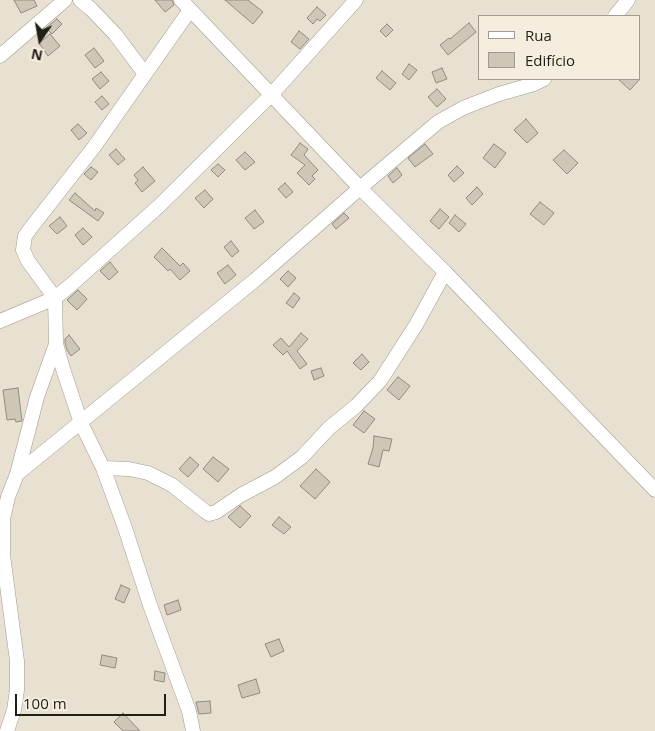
<!DOCTYPE html>
<html>
<head>
<meta charset="utf-8">
<style>
	body { margin:0 }
	#map { position:relative; width:655px; height:731px; overflow:hidden; background:#e8e0d1; font-family:"Open Sans",sans-serif }
	canvas { display:block }
	.legend { position:absolute; left:478px; top:15px; width:162px; height:65px; box-sizing:border-box; background:#f5edde; border:1px solid #a09a8f; margin:0; padding:6px 9px; list-style:none; font-size:15px; color:#211e18 }
	.legend li { display:flex; align-items:center; gap:10px; height:25px }
	.legend b { width:25px; border:1px solid #a09a8f }
	.north { position:absolute; left:15px; top:15px; width:50px; height:50px; -webkit-text-stroke:4px #f5edde; paint-order:stroke; rotate:192deg; font-size:14px; font-weight:700; line-height:20px; text-align:center; color:#211e18 }
	.north::after { content:''; display:block; margin:auto; width:18px; height:22px; background:#211e18; clip-path:polygon(50% 0,100% 100%,50% 72%,0 100%) }
	.scale { position:absolute; left:15px; top:694px; width:151px; height:22px; box-sizing:border-box; border:2px solid #211e18; border-top:0; padding-left:6px; font-size:15px; line-height:18px; white-space:nowrap; color:#211e18; -webkit-text-stroke:4px #f5edde; paint-order:stroke }
</style>
</head>
<body>
<div id="map">
<canvas width="655" height="731"></canvas>
<ul class="legend">
<li><b style="height:6px;background:#fff"></b>Rua</li>
<li><b style="height:14px;background:#cec6b7"></b>Edifício</li>
</ul>
<div class="north">N</div>
<div class="scale">100 m</div>
</div>
<script>
const ctx = document.querySelector('canvas').getContext('2d');
ctx.lineJoin = 'round';
function fillPath(path, color) { ctx.fillStyle = color; ctx.fill(path, 'evenodd'); }
const poly = rows => new Path2D(rows.map(r => 'M' + r).join(''));
function trace(path, color, width, dash) { ctx.strokeStyle = color; ctx.lineWidth = width; ctx.lineCap = dash ? 'butt' : 'round'; ctx.setLineDash(dash || []); ctx.stroke(path); }
const building = poly([
	[14,0,34,0,37,6,21,13,14,0],
	[155,0,172,0,174,5,165,12,155,0],
	[225,0,248,0,263,12,253,24,225,0],
	[317,7,326,15,320,21,317,19,313,24,307,18,317,7],
	[57,19,62,24,52,34,46,28,57,19],
	[469,23,476,32,448,55,440,45,449,38,450,39,469,23],
	[387,24,393,30,386,37,380,31,387,24],
	[299,31,309,39,300,49,291,42,299,31],
	[50,34,60,46,48,56,39,43,50,34],
	[94,48,104,61,95,68,85,55,94,48],
	[409,64,417,70,409,80,402,74,409,64],
	[442,68,447,79,436,83,432,72,442,68],
	[382,71,396,83,390,90,376,78,382,71],
	[101,72,109,81,100,89,92,79,101,72],
	[618,79,640,79,630,90,618,79],
	[437,89,446,99,437,107,428,97,437,89],
	[102,96,109,104,102,110,95,102,102,96],
	[526,119,538,133,527,143,514,130,526,119],
	[78,124,87,133,79,140,71,130,78,124],
	[300,143,308,149,304,155,318,170,312,176,315,179,309,185,297,173,305,165,291,155,300,143],
	[425,144,433,154,415,167,408,158,425,144],
	[494,144,506,153,495,168,483,158,494,144],
	[116,149,125,159,118,165,109,155,116,149],
	[564,150,578,163,567,174,553,160,564,150],
	[245,152,255,162,245,170,236,160,245,152],
	[218,164,225,170,218,177,211,170,218,164],
	[457,166,464,173,454,182,448,175,457,166],
	[91,167,98,172,91,180,84,174,91,167],
	[143,167,155,181,142,192,135,183,138,180,134,175,143,167],
	[397,168,402,175,393,183,388,176,397,168],
	[285,183,293,192,286,198,278,189,285,183],
	[477,187,483,194,472,205,466,198,477,187],
	[205,190,213,199,204,208,195,198,205,190],
	[75,193,95,211,96,208,104,213,98,221,69,200,75,193],
	[540,202,554,213,544,225,530,214,540,202],
	[440,209,449,217,439,229,430,221,440,209],
	[255,210,264,222,254,229,245,218,255,210],
	[344,213,349,218,336,229,332,224,344,213],
	[455,215,466,224,459,232,449,223,455,215],
	[60,217,67,226,57,234,49,226,60,217],
	[83,228,92,237,83,245,75,235,83,228],
	[231,241,239,251,232,257,224,247,231,241],
	[162,248,180,266,183,263,190,271,180,280,170,269,168,271,154,257,162,248],
	[110,262,118,272,109,280,100,271,110,262],
	[228,265,236,275,225,284,217,273,228,265],
	[288,271,296,278,288,287,280,279,288,271],
	[78,290,87,299,77,310,67,300,78,290],
	[294,293,300,298,293,308,286,303,294,293],
	[301,333,308,339,297,351,307,364,300,369,287,351,283,355,273,345,281,338,289,347,301,333],
	[69,335,80,349,71,356,67,350,65,343,65,339,69,335],
	[362,354,369,362,361,370,353,363,362,354],
	[321,368,324,376,314,380,311,371,321,368],
	[398,377,410,386,399,400,387,390,398,377],
	[18,388,22,421,16,422,15,419,7,420,3,390,18,388],
	[364,411,375,419,364,433,353,425,364,411],
	[374,436,392,439,389,451,383,450,379,467,368,464,373,448,374,436],
	[190,457,199,465,188,477,179,469,190,457],
	[213,457,229,469,218,482,203,469,213,457],
	[316,469,330,482,315,499,300,486,316,469],
	[240,506,251,516,240,528,228,517,240,506],
	[279,517,291,527,284,534,272,525,279,517],
	[121,585,130,589,124,603,115,599,121,585],
	[178,600,181,610,167,615,164,605,178,600],
	[279,639,284,651,271,657,265,644,279,639],
	[102,655,117,658,115,668,100,665,102,655],
	[155,671,165,673,164,682,154,680,155,671],
	[256,679,260,693,242,698,238,685,256,679],
	[210,701,211,713,199,714,196,702,210,701],
	[123,713,140,731,123,731,114,722,123,713]
]);
fillPath(building, '#cec6b7');
trace(building, '#938b7d', 1);
const minor = poly([
	[80,0,91,9,115,34,145,74],
	[181,0,360,188,445,272,655,490],
	[190,10,94,147,30,229,25,236,23,250,28,261,55,298,56,344,63,369,81,423,103,468,125,528,150,605,189,711,193,731],
	[615,16,628,0],
	[0,56,65,0],
	[0,321,55,298,72,284,159,206,271,95,356,0],
	[103,468,129,469,148,473,172,485,206,512,209,514,216,512,241,495,275,477,302,457,329,428,356,406,380,381,416,325,445,272],
	[17,474,255,280,360,188,438,122,463,108,499,94,534,84,544,79],
	[7,731,14,710,17,690,17,661,3,555,3,519,8,497,17,474,37,397,56,344]
]);
trace(minor, '#a1998b', 15);
trace(minor, '#fff', 14);
</script>
</body>
</html>
